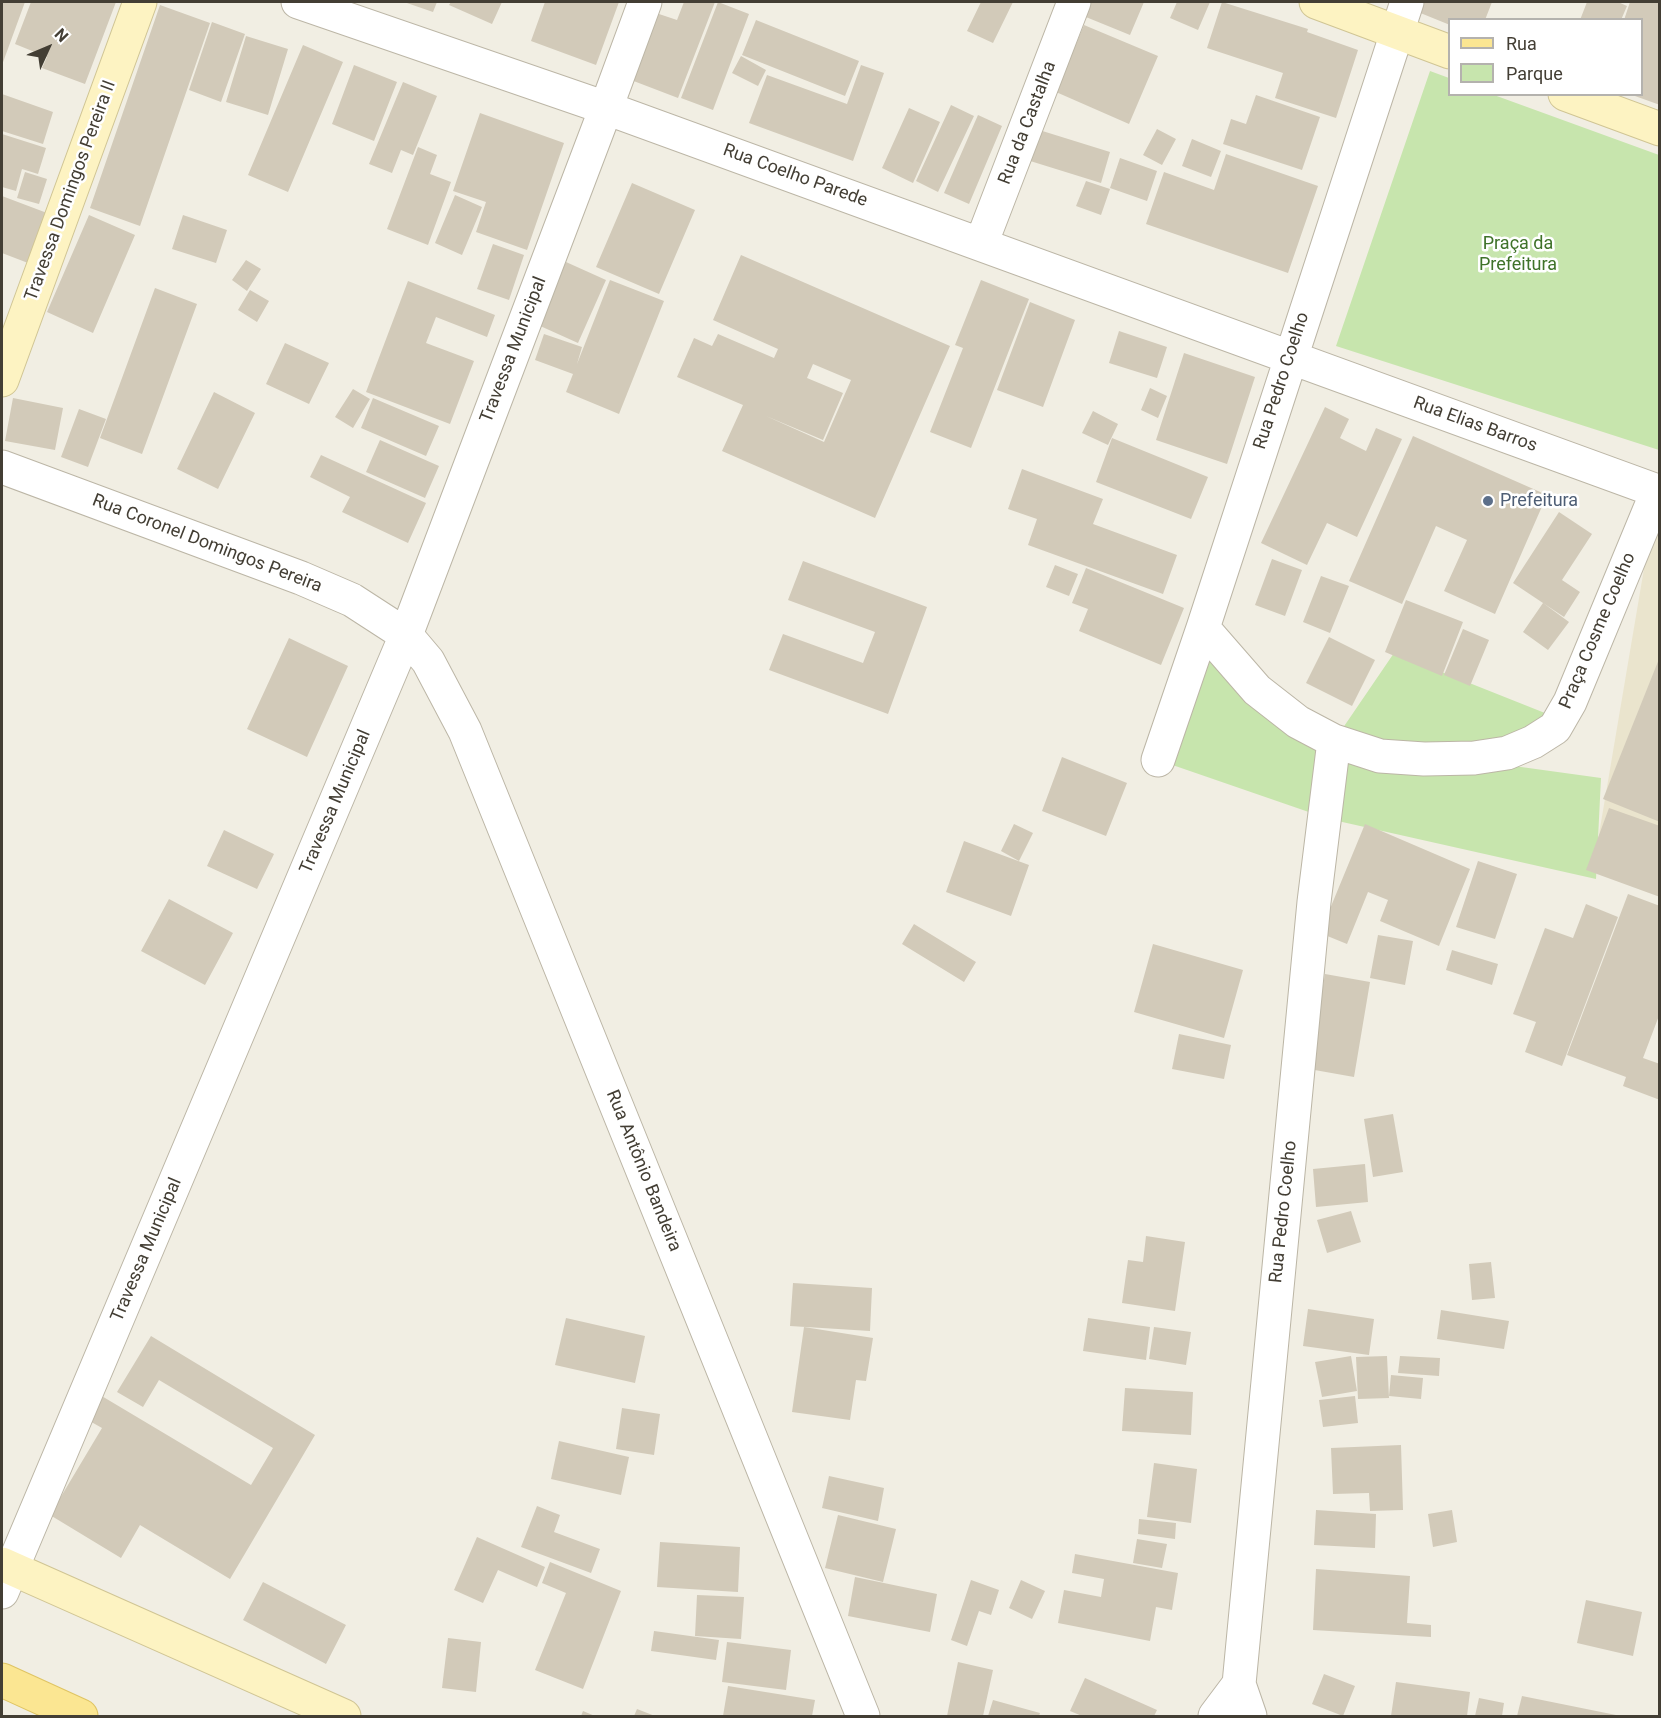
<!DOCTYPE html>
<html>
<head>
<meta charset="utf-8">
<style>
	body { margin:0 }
	#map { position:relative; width:1661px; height:1718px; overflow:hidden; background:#f1eee3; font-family:Roboto,sans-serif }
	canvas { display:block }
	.frame { position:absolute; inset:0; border:3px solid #433e34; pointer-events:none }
	.legend { position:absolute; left:1448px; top:18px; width:195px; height:78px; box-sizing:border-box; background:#fff; border:2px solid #b4b2ae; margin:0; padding:8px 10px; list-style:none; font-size:18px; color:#433e34 }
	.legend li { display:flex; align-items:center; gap:12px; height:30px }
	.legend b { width:30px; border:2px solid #b4b2ae }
	.north { position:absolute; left:18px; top:18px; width:60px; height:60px; -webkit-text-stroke:4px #fff; paint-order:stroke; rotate:46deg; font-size:16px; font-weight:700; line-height:24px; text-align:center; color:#433e34 }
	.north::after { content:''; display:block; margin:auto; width:21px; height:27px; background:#433e34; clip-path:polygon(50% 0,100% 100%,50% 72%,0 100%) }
</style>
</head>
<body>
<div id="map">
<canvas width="1661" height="1718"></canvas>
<div class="frame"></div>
<ul class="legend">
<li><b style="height:8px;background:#fbe692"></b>Rua</li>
<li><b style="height:16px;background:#c7e5ad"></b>Parque</li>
</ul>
<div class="north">N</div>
</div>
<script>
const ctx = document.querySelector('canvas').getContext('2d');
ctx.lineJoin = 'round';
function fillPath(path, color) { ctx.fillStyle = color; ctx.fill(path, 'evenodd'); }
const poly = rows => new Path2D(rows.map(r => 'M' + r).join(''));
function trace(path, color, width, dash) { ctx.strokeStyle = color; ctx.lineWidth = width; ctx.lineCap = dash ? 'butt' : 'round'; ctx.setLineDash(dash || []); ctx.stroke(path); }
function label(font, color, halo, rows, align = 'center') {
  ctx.font = font + ' Roboto,sans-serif'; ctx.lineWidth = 5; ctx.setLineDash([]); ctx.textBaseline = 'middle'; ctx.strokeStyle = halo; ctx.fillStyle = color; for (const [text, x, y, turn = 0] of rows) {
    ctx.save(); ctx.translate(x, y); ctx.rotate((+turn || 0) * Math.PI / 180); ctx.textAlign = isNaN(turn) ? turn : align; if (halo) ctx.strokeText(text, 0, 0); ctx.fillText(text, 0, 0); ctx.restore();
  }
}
fillPath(poly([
	[1657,492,1660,493,1659,866,1598,840]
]), '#eae4cd');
fillPath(poly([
	[1430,71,1449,78,1450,94,1494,95,1659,155,1659,450,1336,346],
	[1203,628,1334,741,1394,653,1560,719,1507,753,1347,743,1601,778,1596,879,1329,819,1158,760]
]), '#c7e5ad');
fillPath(poly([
	[2,2,25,2,2,65],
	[31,2,116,2,85,84,42,68,47,57,15,44],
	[404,2,437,2,433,12],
	[451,2,502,2,492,24,449,5],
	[545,2,619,2,596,65,531,41],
	[684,2,715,2,678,98,631,80,656,13,677,20],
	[718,2,749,14,713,110,681,98],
	[981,2,1013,2,993,43,967,31],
	[1087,2,1144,2,1130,35,1081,15],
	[1177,2,1210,2,1198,30,1170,18],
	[1222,2,1308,29,1307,32,1358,50,1336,118,1275,98,1283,73,1207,48],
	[1416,2,1492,2,1485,20,1450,20,1450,25,1413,10],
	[1587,2,1618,2,1627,6,1621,20,1580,20],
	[1630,2,1660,2,1660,105,1635,96,1635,94,1642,94,1642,20,1624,20],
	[160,5,210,23,140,226,90,208],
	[756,20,859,61,845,96,742,55],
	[212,22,245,34,221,102,189,90],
	[1084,25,1158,56,1129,124,1056,92],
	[246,36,288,49,268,115,226,102],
	[303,45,343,62,288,192,248,175],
	[741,56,766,70,758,86,732,73],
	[354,65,397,82,374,141,332,124],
	[861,65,884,73,853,161,749,123,767,75,847,104],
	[403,82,437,96,413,155,401,150,392,173,369,164],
	[2,94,53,112,43,144,2,131],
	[1256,95,1320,117,1302,170,1223,144,1231,119,1246,124],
	[951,105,974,116,938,192,916,181],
	[909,108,940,122,913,183,882,168],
	[480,113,564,143,527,250,476,232,486,202,453,191],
	[978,115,1002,126,969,204,944,193],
	[1036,129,1110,152,1101,183,1027,160],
	[1157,129,1176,139,1162,165,1143,155],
	[2,134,46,148,38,174,22,169,16,191,2,187],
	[1192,139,1221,151,1211,177,1182,166],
	[418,147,437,155,430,174,451,182,428,245,387,229],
	[1226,154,1318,186,1288,273,1146,224,1164,172,1214,190],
	[1120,158,1157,171,1147,201,1110,188],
	[25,172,47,179,39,204,17,198],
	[1086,181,1110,189,1101,215,1076,206],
	[632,183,695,210,659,294,596,267],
	[455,195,482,207,462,255,435,243],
	[2,196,47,213,28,263,2,253],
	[89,215,135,235,93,333,47,312],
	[183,215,227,230,216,263,172,249],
	[493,244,524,255,509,300,477,289],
	[741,255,950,346,875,518,722,451,743,405,677,377,694,338,712,346,718,334,774,358,778,349,713,320],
	[813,364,851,380,824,442,766,416,823,440,843,393,807,378],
	[246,260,261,269,247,291,232,280],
	[566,262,606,280,578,343,538,325],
	[610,280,664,301,619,414,566,392,573,374,535,360,544,334,582,347,577,364],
	[981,280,1029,299,971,448,930,432,963,348,955,345],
	[408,281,495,315,487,337,436,317,426,343,474,361,450,424,366,392],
	[155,288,197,304,142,454,100,438],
	[250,290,269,301,257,322,238,310],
	[1030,302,1075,320,1043,407,997,390],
	[1119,331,1167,347,1157,378,1109,363],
	[285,343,329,363,309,404,266,384],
	[1184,353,1255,377,1227,464,1156,440],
	[1150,388,1167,396,1158,418,1141,410],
	[353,389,370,399,353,428,335,417],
	[214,392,255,413,218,489,177,469],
	[13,398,63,408,55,450,5,441],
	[373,398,439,426,426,456,361,428],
	[1325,407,1349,419,1340,438,1366,451,1376,428,1402,439,1357,537,1327,523,1307,565,1261,543],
	[79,409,106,419,88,467,61,457],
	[1093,411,1118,424,1108,445,1082,433],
	[1413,436,1547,495,1495,614,1444,591,1467,540,1436,526,1402,604,1349,581],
	[1112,438,1208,477,1191,519,1096,482],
	[380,440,439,466,425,498,366,472],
	[321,455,426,503,408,543,342,512,350,497,310,477],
	[1022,469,1103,499,1093,524,1177,555,1163,594,1028,545,1037,519,1008,509],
	[1559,512,1592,534,1562,580,1580,592,1564,617,1513,583],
	[1272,559,1302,570,1285,616,1255,605],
	[803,561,927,607,888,714,769,670,783,634,863,663,875,632,788,600],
	[1055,565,1078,574,1069,596,1046,587],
	[1086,568,1184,608,1161,665,1079,631,1088,609,1072,603],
	[1321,576,1349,586,1330,633,1303,622],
	[1406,600,1463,622,1442,676,1385,652],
	[1543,603,1569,622,1548,650,1523,632],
	[1463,629,1489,640,1470,686,1444,675],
	[1329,637,1375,660,1352,706,1306,683],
	[289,638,348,666,307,757,247,729],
	[1659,659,1660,659,1660,822,1603,799],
	[1062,757,1127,783,1106,836,1042,811],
	[1609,808,1660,826,1660,897,1586,870],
	[1014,824,1033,833,1019,861,1001,851],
	[1365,824,1470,869,1439,946,1380,921,1388,900,1368,892,1347,944,1320,933],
	[224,830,274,854,257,889,207,866],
	[964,841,1029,865,1011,916,946,892],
	[1478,861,1517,874,1495,939,1456,927],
	[1628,894,1660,906,1660,1013,1643,1058,1660,1064,1660,1100,1623,1086,1626,1077,1567,1055],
	[169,899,233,933,205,985,141,951],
	[1586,904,1618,917,1562,1066,1525,1052,1536,1022,1513,1014,1545,928,1573,938],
	[914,924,976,962,964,982,902,944],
	[1378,935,1413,941,1405,985,1370,978],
	[1153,944,1243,970,1224,1038,1134,1012],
	[1452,950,1498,964,1492,985,1446,970],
	[1325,974,1370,982,1354,1077,1309,1069],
	[1179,1034,1231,1045,1224,1079,1172,1069],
	[1393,1114,1403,1172,1373,1177,1364,1119],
	[1365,1164,1368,1202,1316,1207,1313,1169],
	[1351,1211,1361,1242,1327,1253,1317,1220],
	[1146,1236,1185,1242,1175,1311,1122,1303,1128,1260,1143,1262],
	[1491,1262,1495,1298,1472,1300,1469,1264],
	[793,1283,872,1288,870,1331,790,1326],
	[1308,1309,1374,1319,1369,1355,1303,1346],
	[1441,1310,1509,1321,1504,1349,1437,1339],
	[566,1318,645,1336,635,1383,555,1365],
	[1088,1318,1150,1327,1146,1360,1083,1351],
	[804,1327,873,1338,866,1381,856,1380,850,1420,792,1412],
	[1154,1327,1191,1332,1186,1365,1149,1359],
	[151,1336,315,1435,230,1579,140,1525,121,1558,50,1515,102,1428,86,1419,100,1395,251,1485,273,1448,159,1380,143,1407,117,1392],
	[1351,1356,1357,1391,1322,1397,1315,1362],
	[1387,1356,1389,1398,1358,1399,1356,1357],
	[1400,1356,1440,1358,1439,1376,1398,1373],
	[1391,1375,1423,1378,1421,1399,1389,1396],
	[1125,1388,1193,1392,1191,1435,1122,1431],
	[1355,1396,1358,1423,1323,1427,1319,1400],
	[622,1408,660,1414,654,1455,616,1449],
	[559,1441,629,1457,621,1495,551,1479],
	[1401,1445,1403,1510,1370,1511,1369,1493,1333,1494,1331,1448],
	[1154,1463,1197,1469,1191,1523,1147,1517],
	[829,1476,884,1488,878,1521,822,1508],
	[537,1506,560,1515,554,1532,600,1549,591,1573,521,1547],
	[1316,1510,1376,1514,1375,1548,1314,1545],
	[1452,1510,1457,1542,1433,1547,1428,1514],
	[838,1515,896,1529,883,1582,825,1568],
	[1139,1519,1176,1523,1175,1539,1138,1534],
	[477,1537,545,1567,537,1587,498,1570,483,1603,454,1590],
	[1137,1539,1167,1544,1162,1568,1133,1563],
	[660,1542,740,1547,738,1592,657,1587],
	[1075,1554,1178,1573,1172,1610,1156,1607,1150,1641,1058,1623,1064,1590,1101,1597,1104,1579,1072,1573],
	[550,1562,621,1591,583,1689,535,1670,566,1593,542,1583],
	[1316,1569,1410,1576,1407,1623,1431,1625,1431,1637,1313,1630],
	[855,1577,937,1594,930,1632,848,1616],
	[971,1580,999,1590,991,1615,979,1611,967,1646,951,1640],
	[1021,1580,1045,1591,1032,1619,1009,1608],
	[263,1582,346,1625,326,1664,243,1620],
	[697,1595,744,1597,741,1639,695,1636],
	[1586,1600,1642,1612,1633,1656,1577,1643],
	[654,1631,719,1640,716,1660,651,1651],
	[448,1638,481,1642,476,1692,442,1688],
	[727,1642,791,1650,786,1690,722,1682],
	[958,1662,993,1670,983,1716,947,1716],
	[1324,1674,1355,1686,1343,1716,1312,1704],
	[1085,1678,1157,1710,1154,1716,1082,1716,1070,1711],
	[1396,1682,1470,1692,1467,1716,1391,1716],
	[728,1686,815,1700,812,1716,723,1716],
	[1522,1696,1616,1715,1616,1716,1517,1716],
	[1479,1698,1504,1703,1502,1716,1475,1716],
	[993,1700,1040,1713,1039,1716,988,1716],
	[637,1709,655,1716,634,1716],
	[583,1711,595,1716,581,1716]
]), '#d2cab9');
const street = poly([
	[298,2,606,108,1660,492],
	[981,244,1074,2],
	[2,467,301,578,352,600,406,635,428,661,465,731,863,1716],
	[1203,628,1257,690,1298,722,1334,741,1380,756,1424,759,1474,758,1507,753,1533,742,1555,728,1570,702,1657,492],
	[1158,760,1203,628,1407,2],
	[2,1592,406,635,606,108,645,2],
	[1215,1716,1239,1684],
	[1250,1716,1239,1684,1314,902,1334,741]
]);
const secondary = poly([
	[1316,2,1450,52],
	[1565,94,1660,129],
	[2,380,140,2],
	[2,1564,344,1716]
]);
const primary = poly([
	[2,1680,81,1716]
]);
trace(street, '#bcb6a6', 35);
trace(secondary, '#d0c594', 35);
trace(primary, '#dfc463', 35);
trace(street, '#fff', 33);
trace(secondary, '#fdf3c2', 33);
trace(primary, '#fbe692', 33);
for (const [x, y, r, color] of [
	[1488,501,6,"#5c6f8a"]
]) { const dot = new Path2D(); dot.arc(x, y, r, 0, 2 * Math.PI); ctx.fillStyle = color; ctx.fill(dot); trace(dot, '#fff', 2); }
label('18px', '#433e34', '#fff', [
	["Rua da Castalha",1028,123,-69],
	["Rua Coelho Parede",795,176,20],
	["Travessa Domingos Pereira II",71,191,-70],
	["Travessa Municipal",514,350,-69],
	["Rua Pedro Coelho",1282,381,-72],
	["Rua Elias Barros",1475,425,20],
	["Rua Coronel Domingos Pereira",207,544,21],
	["Praça Cosme Coelho",1598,631,-67],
	["Travessa Municipal",336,802,-67],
	["Rua Antônio Bandeira",643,1171,68],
	["Rua Pedro Coelho",1284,1212,-84],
	["Travessa Municipal",147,1250,-67]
]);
label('18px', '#3f7229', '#fff', [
	["Praça da",1518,244],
	["Prefeitura",1518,265]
]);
label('18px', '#4e5e75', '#fff', [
	["Prefeitura",1500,501]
], 'left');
</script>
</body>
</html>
